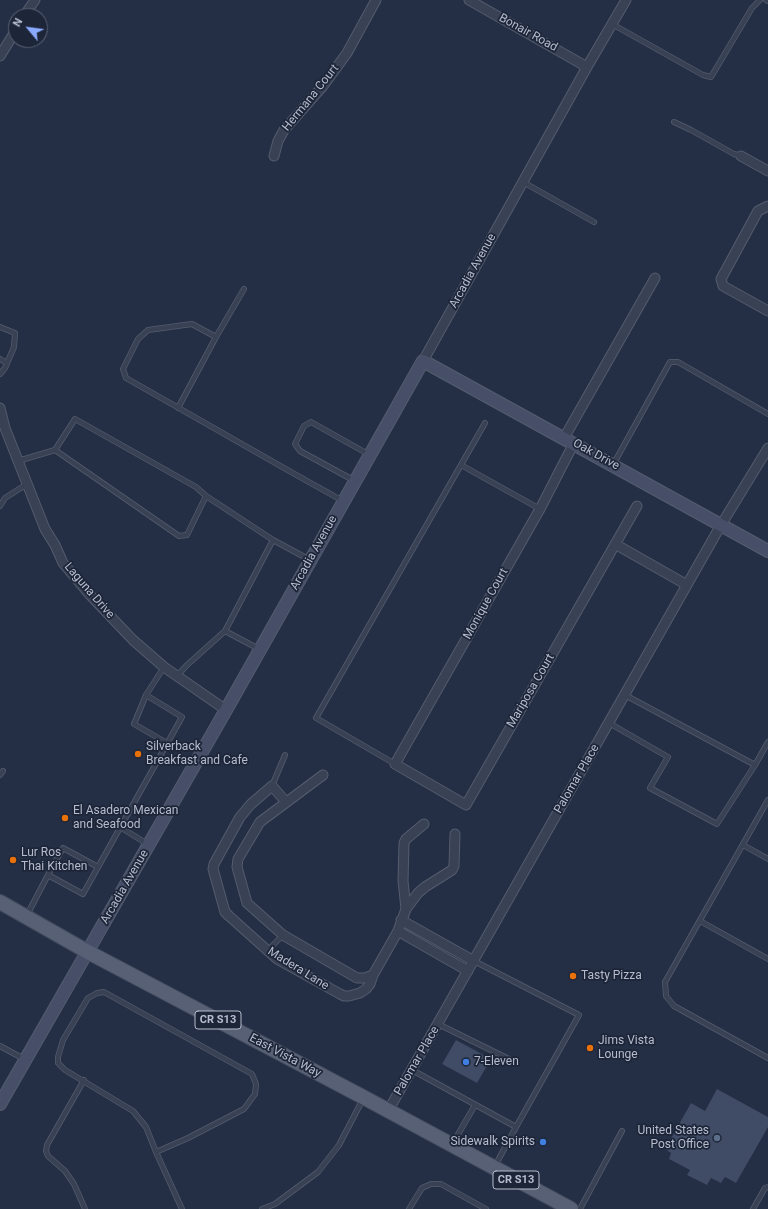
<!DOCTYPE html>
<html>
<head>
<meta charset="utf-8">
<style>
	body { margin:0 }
	#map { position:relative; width:768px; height:1209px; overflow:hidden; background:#242e45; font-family:Roboto,sans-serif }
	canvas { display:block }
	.north { position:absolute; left:8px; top:8px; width:40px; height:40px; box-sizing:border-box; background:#1d2639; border:1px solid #5a6275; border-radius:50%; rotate:299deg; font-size:11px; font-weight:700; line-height:16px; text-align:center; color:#b6bcce }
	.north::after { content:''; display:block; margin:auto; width:14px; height:18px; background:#8aaaff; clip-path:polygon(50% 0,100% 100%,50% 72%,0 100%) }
</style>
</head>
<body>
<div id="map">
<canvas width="768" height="1209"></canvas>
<div class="north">N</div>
</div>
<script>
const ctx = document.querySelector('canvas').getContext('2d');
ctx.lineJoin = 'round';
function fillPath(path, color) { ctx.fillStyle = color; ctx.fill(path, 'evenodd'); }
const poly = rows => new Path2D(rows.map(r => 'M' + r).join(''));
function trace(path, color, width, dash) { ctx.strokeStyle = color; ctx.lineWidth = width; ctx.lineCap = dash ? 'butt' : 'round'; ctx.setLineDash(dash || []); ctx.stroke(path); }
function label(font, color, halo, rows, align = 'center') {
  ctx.font = font + ' Roboto,sans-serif'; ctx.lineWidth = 3.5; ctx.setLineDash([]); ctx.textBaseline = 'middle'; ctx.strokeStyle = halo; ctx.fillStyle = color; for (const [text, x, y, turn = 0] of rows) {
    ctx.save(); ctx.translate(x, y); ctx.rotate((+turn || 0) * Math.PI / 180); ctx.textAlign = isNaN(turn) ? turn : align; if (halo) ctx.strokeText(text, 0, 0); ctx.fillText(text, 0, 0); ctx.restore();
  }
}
fillPath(poly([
	[456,1040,491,1059,477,1083,442,1064],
	[717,1089,768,1117,768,1127,736,1183,725,1177,721,1183,711,1178,707,1185,687,1175,690,1170,669,1159,671,1153,665,1149,691,1103,705,1111]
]), '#404b65');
const lane = poly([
	[766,0,768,1],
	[612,24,703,75,711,77,752,8,760,0],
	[674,122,691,130,734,154,741,156],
	[523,182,594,222],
	[0,327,15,333,14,347,5,368,0,374],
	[216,337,244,289],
	[0,359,7,363],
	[178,408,216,337,192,324,148,330,138,339,123,369,126,378,291,472,343,501],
	[18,461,55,450,75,419,196,487,206,496,187,535,179,536,55,450],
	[461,465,540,509],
	[613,465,670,362,678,362,768,414],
	[355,481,300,451,295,444,304,426,311,422,368,454],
	[206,496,273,540,310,560],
	[0,506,5,498,27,484],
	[225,631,273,540],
	[177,676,187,665,225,631,259,649],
	[146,695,134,724,167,743],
	[609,723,668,757,650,788,717,824,755,765,625,695],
	[395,764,316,718,485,423],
	[755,765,768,742],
	[0,775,3,771],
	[272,786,285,755],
	[768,800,665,982,666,996,674,1006,768,1058],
	[120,827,149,845],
	[743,845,768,859],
	[98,867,63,848,48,875,83,894,182,717,146,695,164,667],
	[27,915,48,875],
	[700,921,768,959],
	[267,951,283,935],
	[438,1024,509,1059],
	[0,1046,24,1059],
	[412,1070,516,1127,579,1015,474,961],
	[84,1080,47,1145,46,1151,48,1156,65,1171,74,1184,85,1209],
	[453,1143,475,1105],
	[156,1152,188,1138,244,1109,255,1094,256,1084,252,1074,104,992,97,993,88,998,63,1040,58,1057,58,1063,65,1070,133,1111,146,1127,156,1152,182,1209],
	[495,1166,516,1127],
	[262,1209,275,1204,318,1172,339,1145,363,1099],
	[409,1209,422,1188,431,1184,441,1184,486,1209],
	[580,1209,622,1131],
	[753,1209,765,1188,768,1187]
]);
const street = poly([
	[469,0,587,67],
	[24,16,35,0],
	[0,56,16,30],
	[274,156,278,141,284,130,323,86,347,53,376,0],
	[741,156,768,171],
	[768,206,758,211,721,279,723,286,768,311],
	[423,361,587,67,626,0],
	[0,408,5,428,45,529,55,545,63,563,90,595,133,640,164,667,226,710],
	[564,438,655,278],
	[574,443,540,509,395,764,466,805,637,506],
	[615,544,687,585],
	[286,802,272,786,251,804,240,817,214,864,213,869,225,912,229,916,277,959,340,994,344,996,349,996,360,993,366,989,370,984,373,975,365,978,357,978,283,935,247,903,237,867,238,859,260,822,323,775],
	[406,909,418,893,425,887,452,870,454,866,455,834],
	[401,920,474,961],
	[398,931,468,971],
	[373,975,398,931,406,909,403,881,404,843,406,839,424,824],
	[388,1111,721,525,768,448]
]);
const secondary = poly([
	[0,1104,226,710,423,361,768,551]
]);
const primary = poly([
	[0,902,88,952,363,1097,571,1209]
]);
trace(lane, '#545c6e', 6);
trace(street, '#545c6e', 11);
trace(secondary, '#545c6e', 14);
trace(primary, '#424a5d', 16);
trace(lane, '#394154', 4.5);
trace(street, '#394154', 9);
trace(secondary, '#464f67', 12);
trace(primary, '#576074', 14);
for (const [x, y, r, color] of [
	[138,754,4,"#e8710a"],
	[65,818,4,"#e8710a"],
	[13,860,4,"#e8710a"],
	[573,976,4,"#e8710a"],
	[590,1048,4,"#e8710a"],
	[466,1062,4,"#3f7fe0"],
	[717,1138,4,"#5c6f8a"],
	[543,1142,4,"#3f7fe0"]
]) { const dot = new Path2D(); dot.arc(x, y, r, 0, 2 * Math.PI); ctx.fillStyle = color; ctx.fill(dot); trace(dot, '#1d2639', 1.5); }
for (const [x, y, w] of [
	[218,1020,46],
	[516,1180,46]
]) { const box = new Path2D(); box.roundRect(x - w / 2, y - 9, w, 18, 3); ctx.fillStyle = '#1d2639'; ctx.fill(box); trace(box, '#b6bcce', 1); }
label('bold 11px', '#b6bcce', null, [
	["CR S13",218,1020],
	["CR S13",516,1180]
]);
label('12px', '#b6bcce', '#1d2639', [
	["Bonair Road",528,33,29],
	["Hermana Court",311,98,-51],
	["Arcadia Avenue",473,271,-61],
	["Oak Drive",596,455,29],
	["Arcadia Avenue",314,553,-61],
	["Laguna Drive",89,591,49],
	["Monique Court",486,604,-61],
	["Mariposa Court",531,691,-60],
	["Palomar Place",577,779,-60],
	["Arcadia Avenue",125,887,-60],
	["Madera Lane",298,969,32],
	["East Vista Way",285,1056,28],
	["Palomar Place",417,1061,-60]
]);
label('12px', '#b6bcce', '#1d2639', [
	["Silverback",146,747],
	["Breakfast and Cafe",146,761],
	["El Asadero Mexican",73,811],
	["and Seafood",73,825],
	["Lur Ros",21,853],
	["Thai Kitchen",21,867],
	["Tasty Pizza",581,976],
	["Jims Vista",598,1041],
	["Lounge",598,1055],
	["7-Eleven",474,1062],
	["United States",709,1131,"right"],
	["Post Office",709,1145,"right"],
	["Sidewalk Spirits",535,1142,"right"]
], 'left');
</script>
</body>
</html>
